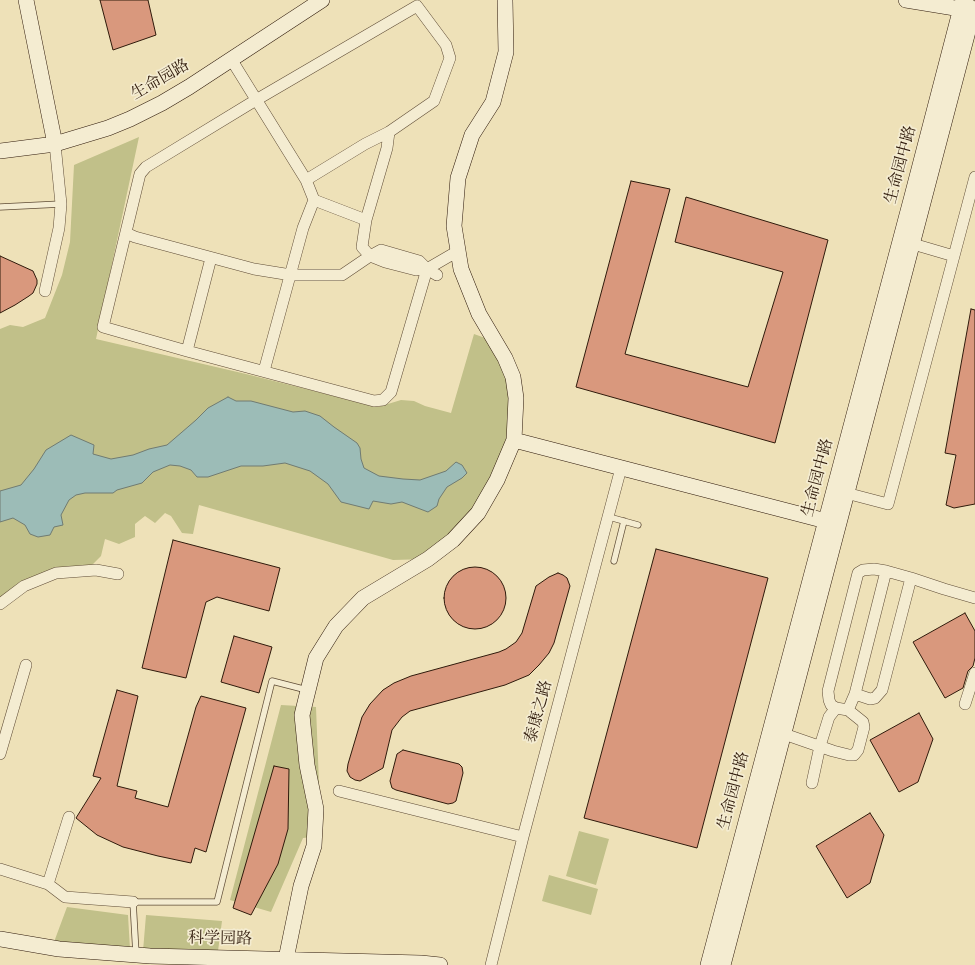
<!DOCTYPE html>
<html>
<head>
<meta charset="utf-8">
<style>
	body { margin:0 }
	canvas { display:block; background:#eee1b8 }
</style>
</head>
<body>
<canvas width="975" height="965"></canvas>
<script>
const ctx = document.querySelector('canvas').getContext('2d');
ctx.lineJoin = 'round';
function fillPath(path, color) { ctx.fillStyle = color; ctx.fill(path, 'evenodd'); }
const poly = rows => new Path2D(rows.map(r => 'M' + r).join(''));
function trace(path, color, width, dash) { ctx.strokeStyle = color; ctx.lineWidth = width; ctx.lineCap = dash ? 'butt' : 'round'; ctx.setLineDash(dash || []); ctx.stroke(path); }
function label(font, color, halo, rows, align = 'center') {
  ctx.font = font + ' Vollkorn,"Noto Serif SC",serif'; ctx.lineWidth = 3.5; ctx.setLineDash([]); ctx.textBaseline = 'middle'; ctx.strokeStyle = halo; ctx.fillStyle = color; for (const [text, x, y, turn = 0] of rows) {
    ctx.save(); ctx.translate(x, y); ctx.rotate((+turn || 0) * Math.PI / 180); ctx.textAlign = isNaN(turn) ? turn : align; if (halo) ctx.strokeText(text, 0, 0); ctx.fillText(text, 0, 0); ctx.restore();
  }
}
fillPath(poly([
	[139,137,96,339,246,374,378,407,401,400,414,401,425,406,451,413,474,334,488,339,516,398,497,480,428,559,393,560,199,505,193,534,182,533,171,516,165,513,155,523,145,516,135,524,135,537,119,544,105,539,101,556,86,571,56,573,0,604,0,329,10,325,23,327,45,318,62,275,70,242,74,165],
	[281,705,316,707,321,836,303,838,271,912,230,900],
	[579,831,609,839,596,885,566,876],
	[549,875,598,889,591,915,542,901],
	[67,907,128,915,130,949,54,942],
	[146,915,222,921,218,951,143,951]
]), '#c1c089');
const water = poly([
	[228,397,236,401,251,401,293,412,305,411,320,416,334,427,357,443,360,448,361,459,364,468,379,476,403,479,420,480,446,471,456,462,462,465,467,473,462,478,447,487,439,499,437,506,428,512,402,502,391,504,373,501,369,509,341,502,328,484,310,471,285,463,263,466,241,466,208,477,197,477,191,470,180,466,170,465,153,472,142,483,117,490,113,493,85,493,76,495,69,500,61,515,63,525,54,527,50,535,38,537,30,534,25,525,13,518,0,522,0,491,21,485,34,469,46,450,71,435,94,445,93,454,111,459,133,455,149,449,167,445,196,420,208,408,228,397]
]);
fillPath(water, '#9cbcb7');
trace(water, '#707b72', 1);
const building = poly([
	[100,0,148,0,156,35,113,50,100,0],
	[631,181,670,189,625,354,748,387,783,272,675,242,686,197,828,240,775,443,576,387,631,181],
	[0,256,33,271,37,280,37,284,33,293,29,296,15,305,0,313,0,256],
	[971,309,975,310,975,504,954,508,946,505,956,455,945,453,971,309],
	[173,540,280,568,269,611,217,597,206,602,186,678,142,668,173,540],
	[656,549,768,578,697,848,584,818,656,549],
	'444 598a31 31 0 1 1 62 0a31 31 0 1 1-62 0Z',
	[558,573,563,575,567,578,570,586,554,643,549,653,539,665,529,675,505,685,410,711,402,717,392,730,383,768,360,781,355,780,350,777,347,771,348,764,362,717,370,704,383,690,394,683,411,676,499,652,506,649,516,642,522,633,536,586,549,577,558,573],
	[965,613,975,631,975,658,973,666,968,671,963,688,945,698,913,642,965,613],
	[234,636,272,647,259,693,221,682,234,636],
	[117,690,138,696,117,786,137,791,135,798,168,807,196,707,201,696,246,708,206,852,195,848,191,863,158,856,123,847,97,835,76,818,101,778,93,776,117,690],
	[919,713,933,739,918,782,899,792,870,740,919,713],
	[403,750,459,764,462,767,463,773,456,801,453,803,448,804,396,790,392,788,390,781,397,754,403,750],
	[274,766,289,769,288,829,278,864,251,915,233,908,274,766],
	[870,813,884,835,870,883,847,898,816,846,870,813]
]);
fillPath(building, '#d9987d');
trace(building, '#2f1a0b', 1);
const lane = poly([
	[0,207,61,204],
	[609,517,638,525],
	[614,561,624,521],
	[136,954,133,902,217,902,272,681,307,690]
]);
const street = poly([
	[231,59,306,180],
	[389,132,387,148,366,220,362,247,370,256,385,262,416,270,427,269,458,251],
	[314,200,366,220],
	[126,233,135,237,254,269,291,275,342,275,370,256,381,250,419,261,427,269,437,275],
	[913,244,954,256,975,177],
	[45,291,59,228,61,204,55,144],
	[187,351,211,258],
	[264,371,303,228,314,200,306,180,365,144,389,132,434,101,450,58,446,45,417,6,256,100,146,167,140,174,103,327,187,351,374,401,383,400,391,392,427,269],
	[846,493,888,504,954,256],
	[911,578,882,690,875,698,870,699,855,694,848,710,836,708,831,705,829,700,828,691,858,573,863,570,874,569,886,571,911,578,944,589,975,598],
	[0,604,24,586,56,573,96,570,118,574],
	[855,694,886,571],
	[965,704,975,673],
	[784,734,833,751,849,755,854,755,858,750,864,727,863,722,848,710],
	[0,754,26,665],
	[812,783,820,746,829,717,836,708],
	[339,791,523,837],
	[0,869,48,884,65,897,133,902],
	[48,884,69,817],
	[491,965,523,837,621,468]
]);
const secondary = poly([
	[26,0,55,144],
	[906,0,961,9,970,7],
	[0,151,55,144,108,128,130,119,162,103,189,87,322,0],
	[514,440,826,521],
	[0,939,59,949,150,956,421,963,440,965],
	[286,959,301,886,314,846,316,809,307,765,302,715,316,658,336,626,363,598,428,559,453,540,478,513,497,480,514,440,516,398,513,377,505,358,479,314,461,269,454,226,458,178,472,135,493,102,506,52,505,0],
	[708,965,912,196,963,0],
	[723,965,971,20,975,9]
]);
trace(lane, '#5f4c36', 7);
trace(street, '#5f4c36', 12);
trace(secondary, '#2f1a0b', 16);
trace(lane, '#f4ecd1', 5.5);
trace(street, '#f4ecd1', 11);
trace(secondary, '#f4ecd1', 15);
label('16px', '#2f1a0b', '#f4ecd1', [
	["生命园路",161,81,-30],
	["生命园中路",902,165,-75],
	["生命园中路",819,478,-75],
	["泰康之路",540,712,-75],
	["生命园中路",735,791,-75],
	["科学园路",220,940,1]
]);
</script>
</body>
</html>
